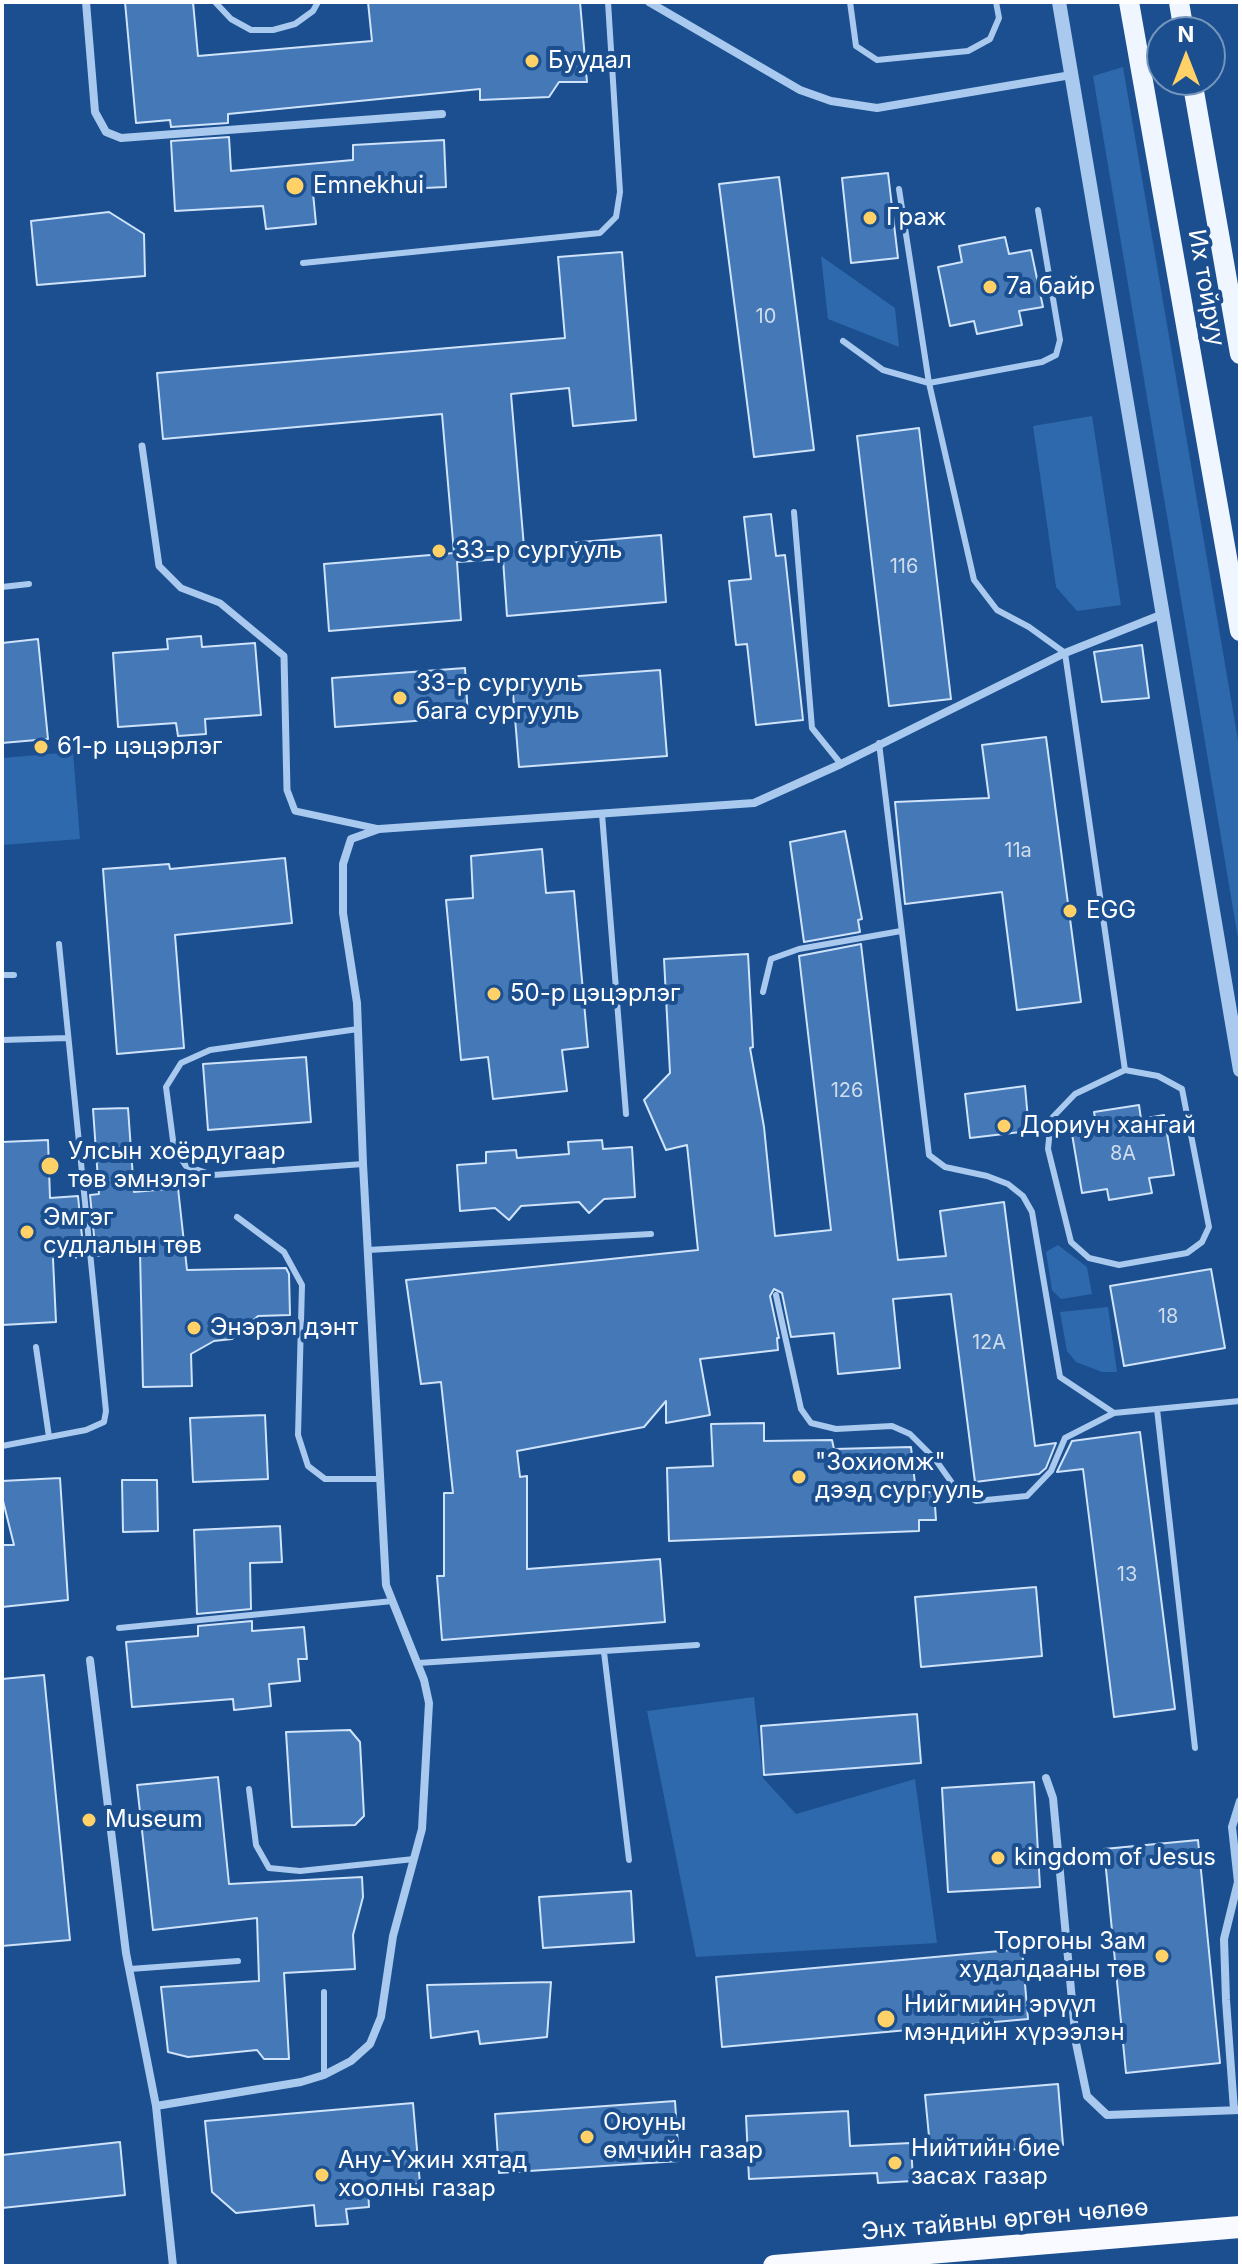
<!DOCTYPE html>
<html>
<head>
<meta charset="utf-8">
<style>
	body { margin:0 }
	#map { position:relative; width:1242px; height:2268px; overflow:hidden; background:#1b4f8f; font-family:Inter,sans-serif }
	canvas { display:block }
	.frame { position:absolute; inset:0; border:4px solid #fff; pointer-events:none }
	.north { position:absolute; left:1146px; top:16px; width:80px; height:80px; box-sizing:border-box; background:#1b4f8f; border:2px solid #7695bc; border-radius:50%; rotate:0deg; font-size:22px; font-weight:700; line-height:32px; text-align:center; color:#fff }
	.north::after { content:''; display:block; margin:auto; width:28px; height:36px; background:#ffd166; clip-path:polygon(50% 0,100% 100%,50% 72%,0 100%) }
</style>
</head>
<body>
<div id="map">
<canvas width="1242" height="2268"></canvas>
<div class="frame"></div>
<div class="north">N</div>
</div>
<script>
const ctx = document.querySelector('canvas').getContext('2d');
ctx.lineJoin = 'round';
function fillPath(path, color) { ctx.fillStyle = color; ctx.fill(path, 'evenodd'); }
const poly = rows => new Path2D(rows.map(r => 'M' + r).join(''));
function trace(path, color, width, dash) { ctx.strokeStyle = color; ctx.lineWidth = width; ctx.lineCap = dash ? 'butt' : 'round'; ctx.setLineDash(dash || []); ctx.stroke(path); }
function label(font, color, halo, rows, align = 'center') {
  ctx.font = font + ' Inter,sans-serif'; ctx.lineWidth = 8; ctx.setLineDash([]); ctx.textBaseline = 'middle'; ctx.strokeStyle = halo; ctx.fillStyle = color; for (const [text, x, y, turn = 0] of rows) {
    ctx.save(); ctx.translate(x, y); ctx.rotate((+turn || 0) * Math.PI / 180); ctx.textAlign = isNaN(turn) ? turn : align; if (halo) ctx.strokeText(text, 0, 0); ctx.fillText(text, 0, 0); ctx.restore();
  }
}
fillPath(poly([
	[1123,67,1240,752,1240,950,1093,76],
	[821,256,895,308,899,347,828,319],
	[1092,416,1121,605,1077,611,1056,587,1033,426],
	[73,752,80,839,2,845,2,758],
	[1058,1245,1087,1267,1092,1294,1061,1299,1052,1290,1046,1252],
	[1108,1307,1117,1372,1102,1372,1076,1362,1067,1351,1060,1312],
	[754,1697,763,1778,796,1814,915,1779,937,1943,696,1957,647,1711]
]), '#2e69ad');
const building = poly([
	[125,2,193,2,198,56,372,41,368,2,580,2,587,82,559,82,549,97,480,100,480,89,228,114,228,123,171,127,170,120,136,123,125,2],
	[229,137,231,171,353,160,353,145,444,140,446,187,313,193,316,224,266,229,263,206,175,211,171,141,229,137],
	[888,173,898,258,851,263,842,178,888,173],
	[779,177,814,450,754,457,719,184,779,177],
	[109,212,144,234,145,276,37,285,31,221,109,212],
	[1005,237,1009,254,1031,250,1043,307,1019,311,1022,325,977,334,974,321,950,326,938,267,962,262,959,246,1005,237],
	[622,252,636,420,573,426,569,388,511,394,524,547,661,535,666,602,507,616,503,559,457,562,461,620,329,631,324,564,454,553,442,414,163,439,157,373,565,338,558,257,622,252],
	[919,428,951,699,889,706,857,436,919,428],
	[771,514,776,556,785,555,803,720,756,725,747,644,736,645,729,581,751,579,744,517,771,514],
	[201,636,202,647,255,643,261,715,205,719,206,734,178,736,176,723,118,727,113,653,168,649,167,639,201,636],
	[38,639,48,739,2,743,2,643,38,639],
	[1142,645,1149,698,1102,702,1094,652,1142,645],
	[465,668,468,717,335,727,332,678,465,668],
	[660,670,667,756,519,767,512,681,660,670],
	[1046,737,1081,1002,1017,1010,1002,892,905,904,895,802,989,798,982,745,1046,737],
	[845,831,862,919,858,920,860,932,804,942,790,842,845,831],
	[542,849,546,893,574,891,588,1047,562,1050,567,1091,493,1099,488,1057,461,1060,446,900,473,898,471,856,542,849],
	[285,858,292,923,175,935,184,1048,117,1054,103,869,169,864,170,869,285,858],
	[861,944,898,1260,946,1256,940,1211,1004,1202,1035,1446,1056,1443,1046,1468,1039,1474,975,1482,951,1294,893,1299,900,1368,838,1374,834,1333,791,1337,782,1293,774,1289,770,1296,779,1338,777,1338,778,1350,700,1359,710,1415,666,1423,666,1401,644,1427,517,1451,520,1477,527,1476,527,1569,660,1559,665,1622,442,1640,437,1576,444,1576,444,1493,453,1493,441,1382,421,1384,406,1280,698,1250,687,1145,666,1150,644,1100,670,1073,664,959,748,954,753,1047,750,1048,764,1127,775,1236,831,1230,799,956,861,944],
	[306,1057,311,1122,208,1130,203,1064,306,1057],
	[1025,1086,1029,1131,970,1138,965,1094,1025,1086],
	[1139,1105,1141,1119,1164,1115,1174,1175,1149,1178,1152,1193,1109,1200,1107,1189,1082,1193,1072,1134,1097,1130,1094,1112,1139,1105],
	[128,1108,134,1192,178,1188,187,1270,286,1268,289,1274,290,1315,258,1316,232,1339,214,1341,191,1354,192,1386,143,1387,140,1252,96,1256,90,1195,99,1194,93,1109,128,1108],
	[48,1140,50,1198,78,1196,84,1257,53,1259,56,1322,2,1325,2,1142,48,1140],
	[602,1140,603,1149,632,1147,635,1197,604,1199,589,1213,579,1202,521,1206,509,1220,495,1208,460,1211,457,1165,486,1163,486,1152,516,1150,517,1158,569,1154,568,1142,602,1140],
	[1211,1269,1225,1348,1124,1366,1110,1286,1211,1269],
	[265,1415,268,1479,193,1482,190,1418,265,1415],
	[764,1423,764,1441,832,1440,834,1449,911,1447,916,1493,934,1492,936,1520,919,1520,919,1531,669,1541,667,1468,713,1466,711,1424,764,1423],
	[1140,1432,1175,1709,1114,1717,1083,1469,1057,1472,1072,1441,1140,1432],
	[60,1478,68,1600,2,1607,2,1545,14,1545,2,1497,2,1481,60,1478],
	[122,1480,157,1480,158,1531,123,1532,122,1480],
	[280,1526,282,1562,250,1563,251,1609,197,1614,194,1530,280,1526],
	[1036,1587,1042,1656,921,1667,915,1597,1036,1587],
	[252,1621,252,1631,304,1627,307,1659,298,1659,300,1681,269,1684,271,1706,234,1710,233,1699,132,1707,126,1642,198,1636,198,1626,252,1621],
	[44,1675,70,1940,2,1946,2,1679,44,1675],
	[917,1714,921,1763,764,1775,761,1726,917,1714],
	[350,1730,360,1742,364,1816,355,1825,292,1827,286,1732,350,1730],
	[218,1777,229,1884,362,1877,363,1897,353,1935,355,1969,284,1973,289,2059,264,2059,257,2050,188,2057,168,2052,161,1987,259,1981,257,1918,153,1930,137,1785,218,1777],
	[1034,1782,1040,1887,948,1892,942,1788,1034,1782],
	[1198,1840,1220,2063,1126,2073,1104,1849,1198,1840],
	[631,1891,634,1942,543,1948,539,1897,631,1891],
	[1022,1949,1028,2019,722,2047,716,1977,1022,1949],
	[551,1982,547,2037,480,2044,478,2031,431,2038,427,1985,551,1982],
	[1058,2084,1063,2145,931,2157,925,2095,1058,2084],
	[675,2101,679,2161,499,2173,495,2114,675,2101],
	[413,2103,420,2184,368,2188,369,2207,346,2209,348,2224,316,2226,314,2205,236,2213,212,2192,205,2121,413,2103],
	[848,2111,850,2146,911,2143,913,2181,878,2183,877,2173,749,2179,746,2116,848,2111],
	[120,2142,125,2195,2,2208,2,2155,120,2142]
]);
fillPath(building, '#4478b7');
trace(building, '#cfe3fa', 2);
trace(poly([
	[215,2,231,19,251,30,273,30,295,24,313,11,318,2],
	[850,2,856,46,877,60,968,51,990,39,999,18,996,2],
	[899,189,929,383,1042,362,1056,355,1060,340,1038,210],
	[303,263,600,233,616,217,620,192,608,2],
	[843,341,883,370,929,383,974,580,997,610,1029,627,1065,653,1125,1070],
	[794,512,812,728,841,764],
	[2,587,29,584],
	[879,743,929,1155,945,1167,987,1176,1008,1184,1023,1196,1032,1212,1060,1377,1114,1413],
	[602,814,626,1114],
	[2,975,14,975],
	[763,992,771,959,799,949,901,931],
	[358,1029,210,1050,181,1063,166,1087,174,1148,186,1166,213,1175,363,1164],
	[2,1040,68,1038],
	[1125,1070,1158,1076,1182,1089,1209,1227,1202,1242,1187,1253,1119,1265,1089,1258,1071,1242,1048,1149,1051,1119,1075,1094,1125,1070],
	[237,1217,284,1252,302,1285,298,1435,308,1466,325,1479,380,1479],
	[368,1250,651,1234],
	[776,1295,801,1409,811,1423,836,1429,892,1426,910,1434,935,1459,957,1490,976,1501,1027,1496,1051,1471,1065,1438,1114,1413,1240,1401],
	[36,1347,49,1437],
	[1157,1409,1195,1748],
	[2,1446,86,1430,104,1422,106,1411,59,944],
	[119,1628,393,1601],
	[604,1652,629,1860],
	[418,1663,697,1645],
	[249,1789,256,1845,269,1868,300,1871,414,1859],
	[130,1969,238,1961],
	[324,1992,324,2075]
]), '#a9c9ee', 6);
trace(poly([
	[142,446,159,566,181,588,220,603,284,656,287,790,295,811,379,829]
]), '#a9c9ee', 7);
trace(poly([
	[86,2,95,112,106,132,121,138,442,114],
	[649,2,800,90,831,101,877,108,1071,75],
	[90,1660,126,1953,156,2106],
	[1046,1778,1053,1798,1076,2043,1087,2096,1107,2115,1240,2110],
	[1234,2110,1226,2000,1224,1939,1238,1882,1232,1827,1240,1801],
	[173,2266,156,2106,301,2082,324,2075,351,2061,370,2044,381,2017,393,1936,422,1829,429,1703,424,1680,386,1585,363,1164,357,1003,343,913,343,864,351,839,379,829,754,803,841,764,1065,653,1163,614]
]), '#a9c9ee', 8);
trace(poly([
	[1059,2,1240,1070]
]), '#a9c9ee', 14);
trace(poly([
	[1129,2,1240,631],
	[1179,2,1184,32],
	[1192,80,1240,354]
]), '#f0f6ff', 20);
trace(poly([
	[774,2266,1240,2227]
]), '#f8faff', 22);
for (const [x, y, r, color] of [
	[532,61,8,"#ffd166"],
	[295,186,10,"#ffd166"],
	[870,218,8,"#ffd166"],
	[990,287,8,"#ffd166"],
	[439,551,8,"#ffd166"],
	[400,698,8,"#ffd166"],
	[41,747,8,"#ffd166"],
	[1070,911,8,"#ffd166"],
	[494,994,8,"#ffd166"],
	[1004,1126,8,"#ffd166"],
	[50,1166,10,"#ffd166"],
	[27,1232,8,"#ffd166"],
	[194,1328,8,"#ffd166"],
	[799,1477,8,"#ffd166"],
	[89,1820,8,"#ffd166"],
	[998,1858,8,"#ffd166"],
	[1162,1956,8,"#ffd166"],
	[886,2019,10,"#ffd166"],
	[587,2137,8,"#ffd166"],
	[895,2163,8,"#ffd166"],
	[322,2175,8,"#ffd166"]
]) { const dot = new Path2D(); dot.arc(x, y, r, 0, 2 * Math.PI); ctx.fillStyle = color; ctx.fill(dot); trace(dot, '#1b4f8f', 3); }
label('20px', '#d0dded', null, [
	["10",766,317],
	["116",904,567],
	["11а",1018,851],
	["126",847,1091],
	["8А",1123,1154],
	["18",1168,1317],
	["12А",989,1343],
	["13",1127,1575]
]);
label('24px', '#fff', '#1b4f8f', [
	["Буудал",548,61],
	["Emnekhui",313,186],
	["Граж",886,218],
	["7а байр",1006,287],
	["33-р сургууль",455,551],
	["33-р сургууль",416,684],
	["бага сургууль",416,712],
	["61-р цэцэрлэг",57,747],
	["EGG",1086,911],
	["50-р цэцэрлэг",510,994],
	["Дориун хангай",1020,1126],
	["Улсын хоёрдугаар",68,1152],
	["төв эмнэлэг",68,1180],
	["Эмгэг",43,1218],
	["судлалын төв",43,1246],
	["Энэрэл дэнт",210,1328],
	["\"Зохиомж\"",815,1463],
	["дээд сургууль",815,1491],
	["Museum",105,1820],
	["kingdom of Jesus",1014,1858],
	["Торгоны Зам",1146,1942,"right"],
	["худалдааны төв",1146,1970,"right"],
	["Нийгмийн эрүүл",904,2005],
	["мэндийн хүрээлэн",904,2033],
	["Оюуны",603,2123],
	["өмчийн газар",603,2151],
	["Нийтийн бие",911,2149],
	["засах газар",911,2177],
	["Ану-Үжин хятад",338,2161],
	["хоолны газар",338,2189]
], 'left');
label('24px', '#fff', '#1b4f8f', [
	["Их тойруу",1206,288,80],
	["Энх тайвны өргөн чөлөө",1005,2220,-5]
]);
</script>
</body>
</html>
